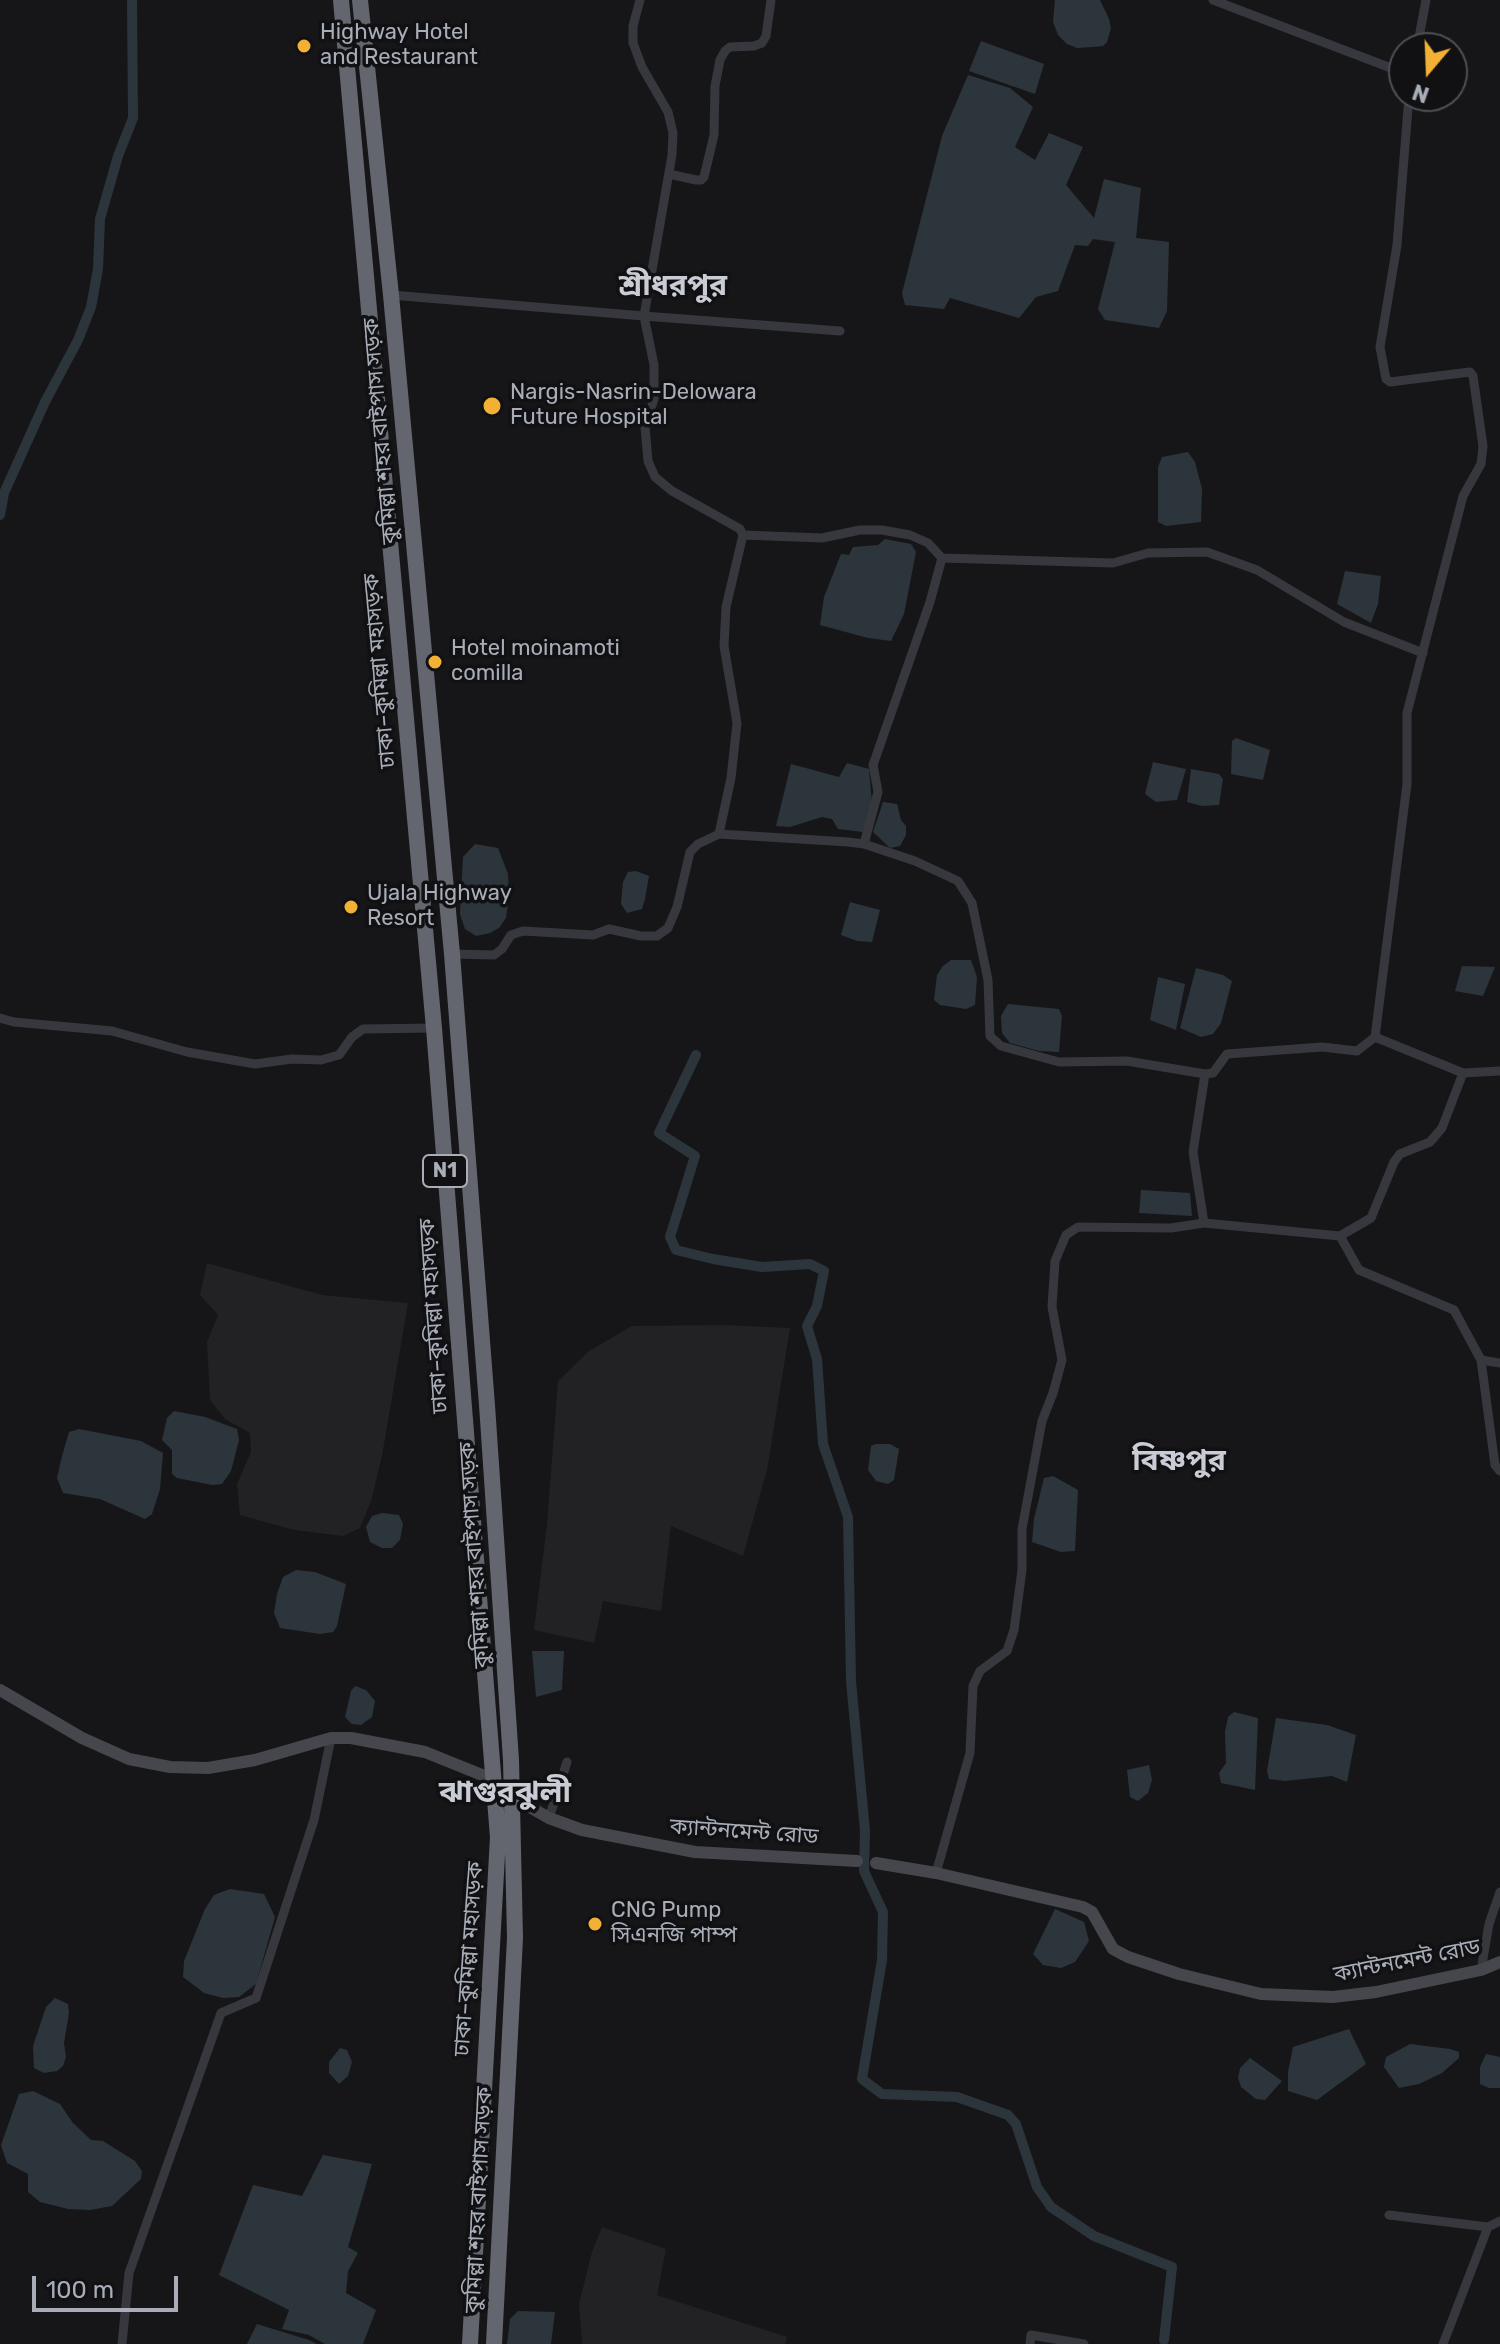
<!DOCTYPE html>
<html>
<head>
<meta charset="utf-8">
<style>
	body { margin:0 }
	#map { position:relative; width:1500px; height:2344px; overflow:hidden; background:#161618; font-family:Rubik,sans-serif }
	canvas { display:block }
	.north { position:absolute; left:1388px; top:32px; width:80px; height:80px; box-sizing:border-box; background:#111113; border:2px solid #4d4f55; border-radius:50%; rotate:199deg; font-size:22px; font-weight:700; line-height:32px; text-align:center; color:#a8adb8 }
	.north::after { content:''; display:block; margin:auto; width:28px; height:36px; background:#f2b134; clip-path:polygon(50% 0,100% 100%,50% 72%,0 100%) }
	.scale { position:absolute; left:32px; top:2276px; width:146px; height:36px; box-sizing:border-box; border:4px solid #a8adb8; border-top:0; padding-left:10px; font-size:24px; line-height:28px; white-space:nowrap; color:#a8adb8; -webkit-text-stroke:6px #111113; paint-order:stroke }
</style>
</head>
<body>
<div id="map">
<canvas width="1500" height="2344"></canvas>
<div class="north">N</div>
<div class="scale">100 m</div>
</div>
<script>
const ctx = document.querySelector('canvas').getContext('2d');
ctx.lineJoin = 'round';
function fillPath(path, color) { ctx.fillStyle = color; ctx.fill(path, 'evenodd'); }
const poly = rows => new Path2D(rows.map(r => 'M' + r).join(''));
function trace(path, color, width, dash) { ctx.strokeStyle = color; ctx.lineWidth = width; ctx.lineCap = dash ? 'butt' : 'round'; ctx.setLineDash(dash || []); ctx.stroke(path); }
function label(font, color, halo, rows, align = 'center') {
  ctx.font = font + ' Rubik,"Noto Sans Bengali",sans-serif'; ctx.lineWidth = 7; ctx.setLineDash([]); ctx.textBaseline = 'middle'; ctx.strokeStyle = halo; ctx.fillStyle = color; for (const [text, x, y, turn = 0] of rows) {
    ctx.save(); ctx.translate(x, y); ctx.rotate((+turn || 0) * Math.PI / 180); ctx.textAlign = isNaN(turn) ? turn : align; if (halo) ctx.strokeText(text, 0, 0); ctx.fillText(text, 0, 0); ctx.restore();
  }
}
fillPath(poly([
	[207,1263,322,1295,408,1303,382,1456,371,1501,360,1528,343,1536,294,1530,240,1515,237,1484,251,1452,250,1433,225,1419,210,1400,207,1342,218,1315,200,1295],
	[723,1325,790,1328,767,1470,743,1556,671,1526,661,1611,603,1601,594,1643,534,1630,547,1524,558,1381,589,1351,632,1326],
	[602,2227,666,2249,657,2295,787,2337,785,2344,582,2344,579,2304,592,2252]
]), '#222225');
fillPath(poly([
	[1055,0,1100,0,1109,19,1111,28,1107,42,1103,46,1093,47,1077,48,1067,44,1058,35,1053,22],
	[981,41,1044,64,1035,94,969,71],
	[968,75,1010,88,1033,107,1015,147,1035,160,1049,133,1083,147,1066,185,1094,218,1104,179,1141,188,1136,238,1169,242,1167,311,1159,328,1105,320,1098,309,1115,242,1093,239,1088,246,1075,245,1058,291,1036,297,1019,318,950,298,944,309,905,305,902,293,942,136],
	[1188,452,1195,462,1202,489,1201,522,1166,526,1158,522,1158,467,1162,457],
	[885,539,911,544,916,552,904,614,891,641,868,638,820,625,824,597,841,554,849,555,853,547,878,545],
	[1345,571,1381,576,1378,604,1371,623,1337,604],
	[1236,738,1270,750,1263,780,1231,774,1232,741],
	[1153,762,1186,769,1177,800,1156,802,1145,794],
	[847,763,869,769,872,803,863,832,838,829,832,819,822,817,790,827,776,826,791,764,839,777],
	[1191,769,1219,774,1223,779,1219,805,1202,806,1187,802],
	[883,802,897,804,901,820,906,826,906,835,900,846,890,848,873,832],
	[475,844,498,848,508,874,509,897,506,918,499,928,490,933,476,936,465,929,460,914,463,857],
	[636,871,649,876,645,899,642,909,627,913,621,904,623,882,628,872],
	[850,902,880,910,872,942,857,941,841,935],
	[951,960,971,960,977,977,975,1005,966,1009,940,1005,934,1000,937,975,943,966],
	[1462,966,1495,967,1483,996,1455,991],
	[1196,968,1223,975,1232,981,1221,1023,1213,1034,1201,1037,1180,1028],
	[1158,977,1185,984,1176,1030,1150,1020],
	[1008,1004,1059,1009,1062,1016,1059,1052,1039,1051,1010,1043,1002,1033,1001,1016],
	[1141,1190,1190,1193,1192,1216,1139,1213],
	[174,1411,205,1417,237,1429,239,1440,231,1471,222,1484,212,1485,177,1478,172,1474,172,1450,162,1440,167,1418],
	[79,1429,141,1441,163,1453,160,1489,152,1514,145,1519,100,1499,63,1493,57,1478,62,1456,69,1432],
	[876,1444,890,1444,899,1449,894,1480,888,1484,876,1481,868,1470,871,1446],
	[1053,1476,1078,1490,1075,1551,1061,1552,1032,1542,1034,1519,1044,1478],
	[382,1513,399,1515,403,1524,400,1540,392,1548,382,1548,370,1542,366,1527,372,1516],
	[296,1570,315,1572,346,1584,337,1626,333,1632,320,1634,280,1628,274,1613,277,1594,283,1577],
	[532,1651,564,1651,562,1690,536,1697],
	[355,1686,366,1690,375,1701,372,1717,361,1725,352,1724,345,1717,351,1691],
	[1234,1712,1258,1718,1255,1790,1221,1783,1219,1773,1226,1763,1225,1732,1228,1717],
	[1276,1718,1327,1725,1356,1735,1347,1782,1332,1776,1285,1781,1269,1779,1267,1771],
	[1149,1765,1152,1780,1148,1793,1138,1801,1130,1797,1127,1770],
	[230,1889,264,1894,275,1917,256,1984,239,1997,223,1998,204,1993,183,1977,184,1961,205,1909,214,1895],
	[1055,1909,1084,1922,1089,1941,1075,1962,1061,1968,1043,1965,1033,1954],
	[55,1998,68,2004,69,2013,64,2043,66,2057,63,2066,57,2071,44,2073,34,2068,33,2046,46,2007],
	[1349,2029,1366,2064,1317,2100,1288,2091,1288,2072,1293,2047],
	[1410,2044,1450,2049,1459,2052,1459,2058,1442,2073,1419,2084,1399,2088,1384,2067,1386,2057],
	[340,2048,347,2050,352,2062,348,2076,339,2084,329,2073,329,2062],
	[1486,2054,1500,2057,1500,2088,1489,2088,1480,2084,1480,2067],
	[1250,2058,1282,2081,1265,2100,1256,2099,1241,2087,1238,2078,1240,2068],
	[33,2091,60,2104,73,2123,91,2140,103,2141,135,2161,142,2171,141,2179,112,2206,90,2210,68,2209,40,2202,28,2192,28,2174,7,2163,1,2145,19,2094],
	[323,2155,372,2164,348,2247,358,2253,348,2271,346,2293,376,2310,363,2344,325,2344,309,2335,282,2329,289,2310,219,2275,253,2185,302,2196],
	[518,2311,555,2312,551,2344,507,2344,510,2319],
	[257,2324,309,2340,317,2344,247,2344]
]), '#2c353c');
trace(poly([
	[0,515,4,493,45,402,78,340,91,307,98,269,100,219,118,156,133,118,132,0],
	[696,1055,659,1133,695,1156,670,1237,676,1250,713,1259,762,1267,810,1264,824,1271,817,1306,807,1326,817,1359,823,1444,848,1517,851,1681,865,1831,864,1871,883,1912,882,1960,862,2079,882,2094,957,2097,1008,2115,1016,2124,1037,2187,1051,2207,1094,2236,1172,2267,1164,2340]
]), '#2c353c', 10);
trace(poly([
	[1213,0,1404,73],
	[1417,48,1426,0],
	[669,174,696,180,701,180,704,177,714,135,715,86,720,60,725,51,730,47,754,46,762,43,766,36,771,0],
	[391,295,644,316,672,155,673,133,668,112,642,67,633,43,633,26,640,0],
	[743,535,822,538,860,530,882,530,910,535,928,543,942,558,1113,563,1148,553,1207,552,1257,570,1344,622,1423,653],
	[719,834,731,778,737,723,724,646,726,607,743,535,740,529,672,491,655,477,648,461,645,427,654,399,654,365,644,316,840,331],
	[864,844,878,792,873,765,930,602,942,558],
	[452,954,494,955,502,949,511,935,523,931,593,935,609,929,641,936,657,936,668,928,677,907,690,852,698,844,719,834,848,842,864,844,915,861,958,881,972,903,988,980,990,1036,1001,1046,1059,1062,1127,1061,1205,1074,1213,1073,1227,1054,1322,1047,1357,1051,1375,1037,1407,784,1407,713,1463,496,1481,464,1483,446,1473,376,1470,372,1390,382,1386,379,1380,347,1397,245,1409,96],
	[0,1018,14,1022,112,1031,187,1052,255,1064,292,1059,321,1060,339,1055,352,1037,363,1029,434,1028],
	[1375,1037,1463,1073,1500,1071],
	[1204,1223,1193,1152,1205,1074],
	[1340,1236,1371,1218,1394,1162,1400,1154,1430,1142,1442,1128,1463,1073],
	[1481,1360,1500,1363],
	[549,1818,567,1762],
	[936,1873,970,1753,973,1686,980,1671,1007,1651,1014,1630,1022,1570,1022,1529,1042,1421,1053,1393,1062,1360,1052,1307,1055,1261,1066,1235,1078,1227,1171,1228,1204,1223,1340,1236,1359,1270,1454,1310,1481,1360,1495,1465,1500,1471],
	[1481,1970,1489,1924,1500,1892],
	[1389,2215,1488,2227],
	[122,2344,129,2273,221,2013,256,1998,314,1820,331,1738],
	[1030,2344,1031,2335,1084,2344],
	[1443,2344,1488,2227,1500,2221]
]), '#37383d', 9);
trace(poly([
	[0,1690,82,1738,129,1759,170,1767,208,1768,255,1760,331,1738,351,1738,425,1752,492,1779,512,1797,549,1818,582,1830,695,1852,857,1861],
	[876,1863,936,1873,1083,1907,1092,1912,1113,1949,1128,1957,1179,1974,1261,1994,1333,1997,1376,1992,1481,1970,1500,1962]
]), '#45474d', 12);
trace(poly([
	[341,0,434,1028,498,1837,470,2344],
	[360,0,391,295,452,954,487,1405,511,1760,515,1938,494,2344]
]), '#63666e', 16);
for (const [x, y, r, color] of [
	[304,46,8,"#f2b134"],
	[492,406,10,"#f2b134"],
	[435,662,8,"#f2b134"],
	[351,907,8,"#f2b134"],
	[595,1924,8,"#f2b134"]
]) { const dot = new Path2D(); dot.arc(x, y, r, 0, 2 * Math.PI); ctx.fillStyle = color; ctx.fill(dot); trace(dot, '#111113', 3); }
for (const [x, y, w] of [
	[445,1171,44]
]) { const box = new Path2D(); box.roundRect(x - w / 2, y - 16, w, 32, 6); ctx.fillStyle = '#111113'; ctx.fill(box); trace(box, '#a8adb8', 2); }
label('bold 20px', '#a8adb8', null, [
	["N1",445,1171]
]);
label('22px', '#a8adb8', '#111113', [
	["Highway Hotel",320,33],
	["and Restaurant",320,58],
	["Nargis-Nasrin-Delowara",510,393],
	["Future Hospital",510,418],
	["Hotel moinamoti",451,649],
	["comilla",451,674],
	["Ujala Highway",367,894],
	["Resort",367,919],
	["CNG Pump",611,1911],
	["সিএনজি পাম্প",611,1936]
], 'left');
label('22px', '#a8adb8', '#111113', [
	["কুমিল্লা শহর বাইপাস সড়ক",381,431,-95],
	["ঢাকা–কুমিল্লা মহাসড়ক",380,671,-95],
	["ঢাকা–কুমিল্লা মহাসড়ক",434,1316,-94],
	["কুমিল্লা শহর বাইপাস সড়ক",475,1555,-94],
	["ক্যান্টনমেন্ট রোড",744,1832,4],
	["ঢাকা–কুমিল্লা মহাসড়ক",469,1959,-86],
	["ক্যান্টনমেন্ট রোড",1407,1961,-11],
	["কুমিল্লা শহর বাইপাস সড়ক",479,2200,-87]
]);
label('bold 30px', '#c9ccd4', '#111113', [
	["শ্রীধরপুর",673,286],
	["বিষ্ণপুর",1179,1461],
	["ঝাগুরঝুলী",505,1793]
]);
</script>
</body>
</html>
